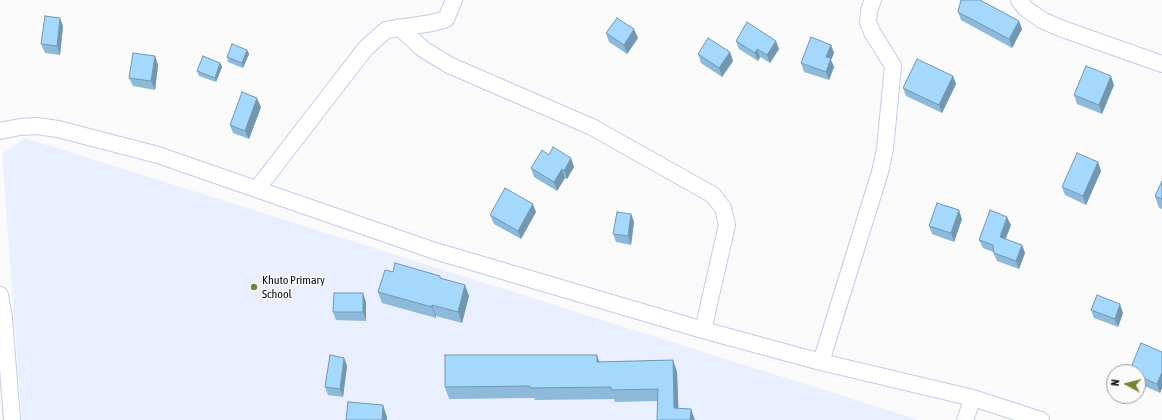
<!DOCTYPE html>
<html>
<head>
<meta charset="utf-8">
<style>
	body { margin:0 }
	#map { position:relative; width:1162px; height:420px; overflow:hidden; background:#fafafa; font-family:"Asap Condensed",sans-serif }
	canvas { display:block }
	.north { position:absolute; left:1106px; top:364px; width:40px; height:40px; box-sizing:border-box; background:#fafafa; border:1px solid #9a9b9f; border-radius:50%; rotate:277deg; font-size:11px; font-weight:700; line-height:16px; text-align:center; color:#0a0d17 }
	.north::after { content:''; display:block; margin:auto; width:14px; height:18px; background:#798330; clip-path:polygon(50% 0,100% 100%,50% 72%,0 100%) }
</style>
</head>
<body>
<div id="map">
<canvas width="1162" height="420"></canvas>
<div class="north">N</div>
</div>
<script>
const ctx = document.querySelector('canvas').getContext('2d');
ctx.lineJoin = 'round';
function fillPath(path, color) { ctx.fillStyle = color; ctx.fill(path, 'evenodd'); }
const poly = rows => new Path2D(rows.map(r => 'M' + r).join(''));
function trace(path, color, width, dash) { ctx.strokeStyle = color; ctx.lineWidth = width; ctx.lineCap = dash ? 'butt' : 'round'; ctx.setLineDash(dash || []); ctx.stroke(path); }
function label(font, color, halo, rows, align = 'center') {
  ctx.font = font + ' "Asap Condensed",sans-serif'; ctx.lineWidth = 3; ctx.setLineDash([]); ctx.textBaseline = 'middle'; ctx.strokeStyle = halo; ctx.fillStyle = color; for (const [text, x, y, turn = 0] of rows) {
    ctx.save(); ctx.translate(x, y); ctx.rotate((+turn || 0) * Math.PI / 180); ctx.textAlign = isNaN(turn) ? turn : align; if (halo) ctx.strokeText(text, 0, 0); ctx.fillText(text, 0, 0); ctx.restore();
  }
}
fillPath(poly([
	[25,138,919,420,22,420,2,154]
]), '#e9effe');
const minor = poly([
	[1019,0,1025,8,1042,20,1060,28,1162,64],
	[399,27,423,49,449,65,592,127,713,195,723,208,727,225,703,330],
	[0,131,20,127,37,126,58,129,158,155,435,251,703,330,821,362,973,398,1041,420],
	[257,189,365,49,386,30,432,23,446,19,454,0],
	[0,295,4,318,12,420],
	[821,362,880,172,885,149,893,66,872,32,868,22,869,11,873,0],
	[965,420,973,398]
]);
trace(minor, '#c1cceb', 18);
trace(minor, '#fff', 16);
fillPath(poly([
	[958,12,1019,21,1022,29,1012,48,961,20],
	[63,26,60,55,45,53,41,44],
	[606,33,638,38,627,54,609,42],
	[736,41,779,49,770,63,760,57,758,61,739,49],
	[831,45,834,53,831,60,834,67,829,80,804,72,801,63],
	[247,50,249,54,243,68,228,62,227,57],
	[730,52,733,61,722,77,701,63,698,54],
	[155,56,158,65,155,90,133,86,129,78],
	[220,63,222,67,216,82,199,76,197,71],
	[953,76,956,84,942,113,906,96,903,88],
	[1114,85,1102,114,1077,104,1074,95],
	[261,107,249,139,233,133,230,125],
	[549,155,571,158,574,167,567,179,565,178,557,191,534,177,531,168],
	[1098,162,1101,171,1086,205,1065,195,1062,187],
	[1162,181,1162,209,1159,208,1155,196],
	[536,212,521,239,494,224,490,215],
	[631,214,634,222,631,245,616,242,613,234],
	[962,219,954,242,932,234,929,226],
	[1011,225,1005,239,1022,245,1025,253,1019,269,997,261,993,252,983,248,979,240],
	[393,272,440,276,441,279,465,285,469,296,462,323,436,316,436,318,382,303,378,292],
	[366,302,366,321,336,320,333,312],
	[1091,310,1123,313,1118,327,1094,318],
	[1162,352,1162,388,1160,393,1138,383,1138,372],
	[344,358,347,366,343,397,328,395,325,387],
	[673,360,677,372,678,408,695,420,658,401,615,402,614,399,535,400,534,398,449,399,445,387,600,362]
]), '#8dbada');
fillPath(poly([
	[60,18,63,26,60,55,57,46],
	[1019,21,1022,29,1012,48,1009,39],
	[634,29,638,38,627,54,624,45],
	[776,41,779,49,770,63,767,55],
	[831,45,834,53,831,60,834,67,829,80,826,72,826,57],
	[757,49,760,57,758,61,755,53],
	[247,50,249,54,243,68,242,63],
	[730,52,733,61,722,77,719,68],
	[155,56,158,65,155,90,151,81],
	[220,63,222,67,216,82,215,78],
	[953,76,956,84,942,113,939,105],
	[1111,76,1114,85,1102,114,1099,105],
	[257,98,261,107,249,139,245,131],
	[571,158,574,167,567,179,564,171],
	[1098,162,1101,171,1086,205,1083,196],
	[562,169,565,178,557,191,554,182],
	[533,204,536,212,521,239,518,231],
	[959,210,962,219,954,242,951,233],
	[631,214,634,222,631,245,628,236],
	[1007,217,1011,225,1003,246,1000,237],
	[1022,245,1025,253,1019,269,1016,261],
	[465,285,469,296,462,323,458,312],
	[363,293,366,302,366,321,363,312],
	[1120,304,1123,313,1118,327,1115,319],
	[432,305,436,316,436,318,432,307],
	[597,355,601,367,597,362],
	[344,358,347,366,343,397,340,389],
	[673,360,677,372,679,420,674,408],
	[1162,372,1162,388,1160,393,1157,384],
	[383,405,387,417,387,420,382,420],
	[691,409,695,420,690,420]
]), '#7397b1');
const building = poly([
	[961,0,980,0,1019,21,1009,39,958,12,961,0],
	[45,16,60,18,57,46,41,44,45,16],
	[617,18,634,29,624,45,606,33,617,18],
	[747,22,776,41,767,55,757,49,755,53,736,41,747,22],
	[811,37,831,45,826,57,831,58,826,72,801,63,811,37],
	[708,38,730,52,719,68,698,54,708,38],
	[232,44,247,50,242,63,227,57,232,44],
	[133,53,155,56,151,81,129,78,133,53],
	[203,56,220,63,215,78,197,71,203,56],
	[917,59,953,76,939,105,903,88,917,59],
	[1086,66,1111,76,1099,105,1074,95,1086,66],
	[242,92,257,98,245,131,230,125,242,92],
	[553,147,571,158,564,171,562,169,554,182,531,168,542,150,549,155,553,147],
	[1077,153,1098,162,1083,196,1062,187,1077,153],
	[1162,181,1162,199,1155,196,1162,181],
	[505,188,533,204,518,231,490,215,505,188],
	[937,203,959,210,951,233,929,226,937,203],
	[990,210,1007,217,1000,237,1022,245,1016,261,994,253,993,245,979,240,990,210],
	[617,212,631,214,628,236,613,234,617,212],
	[395,263,440,276,440,278,465,285,458,312,432,305,432,307,378,292,385,270,393,272,395,263],
	[334,293,363,293,363,312,333,312,334,293],
	[1097,295,1120,304,1115,319,1091,310,1097,295],
	[1141,343,1162,352,1162,372,1157,384,1138,376,1138,372,1129,372,1141,343],
	[330,355,344,358,340,389,325,387,330,355],
	[445,355,597,355,597,362,673,360,674,408,691,409,690,420,657,420,658,389,611,390,611,387,530,388,530,386,445,387,445,355],
	[348,402,383,405,382,420,346,420,348,402]
]);
fillPath(building, '#a4d8fd');
trace(building, '#7397b1', 1);
for (const [x, y, r, color] of [
	[254,287,4,"#798330"]
]) { const dot = new Path2D(); dot.arc(x, y, r, 0, 2 * Math.PI); ctx.fillStyle = color; ctx.fill(dot); trace(dot, '#fafafa', 1.5); }
label('12px', '#0a0d17', '#fafafa', [
	["Khuto Primary",262,280],
	["School",262,294]
], 'left');
</script>
</body>
</html>
